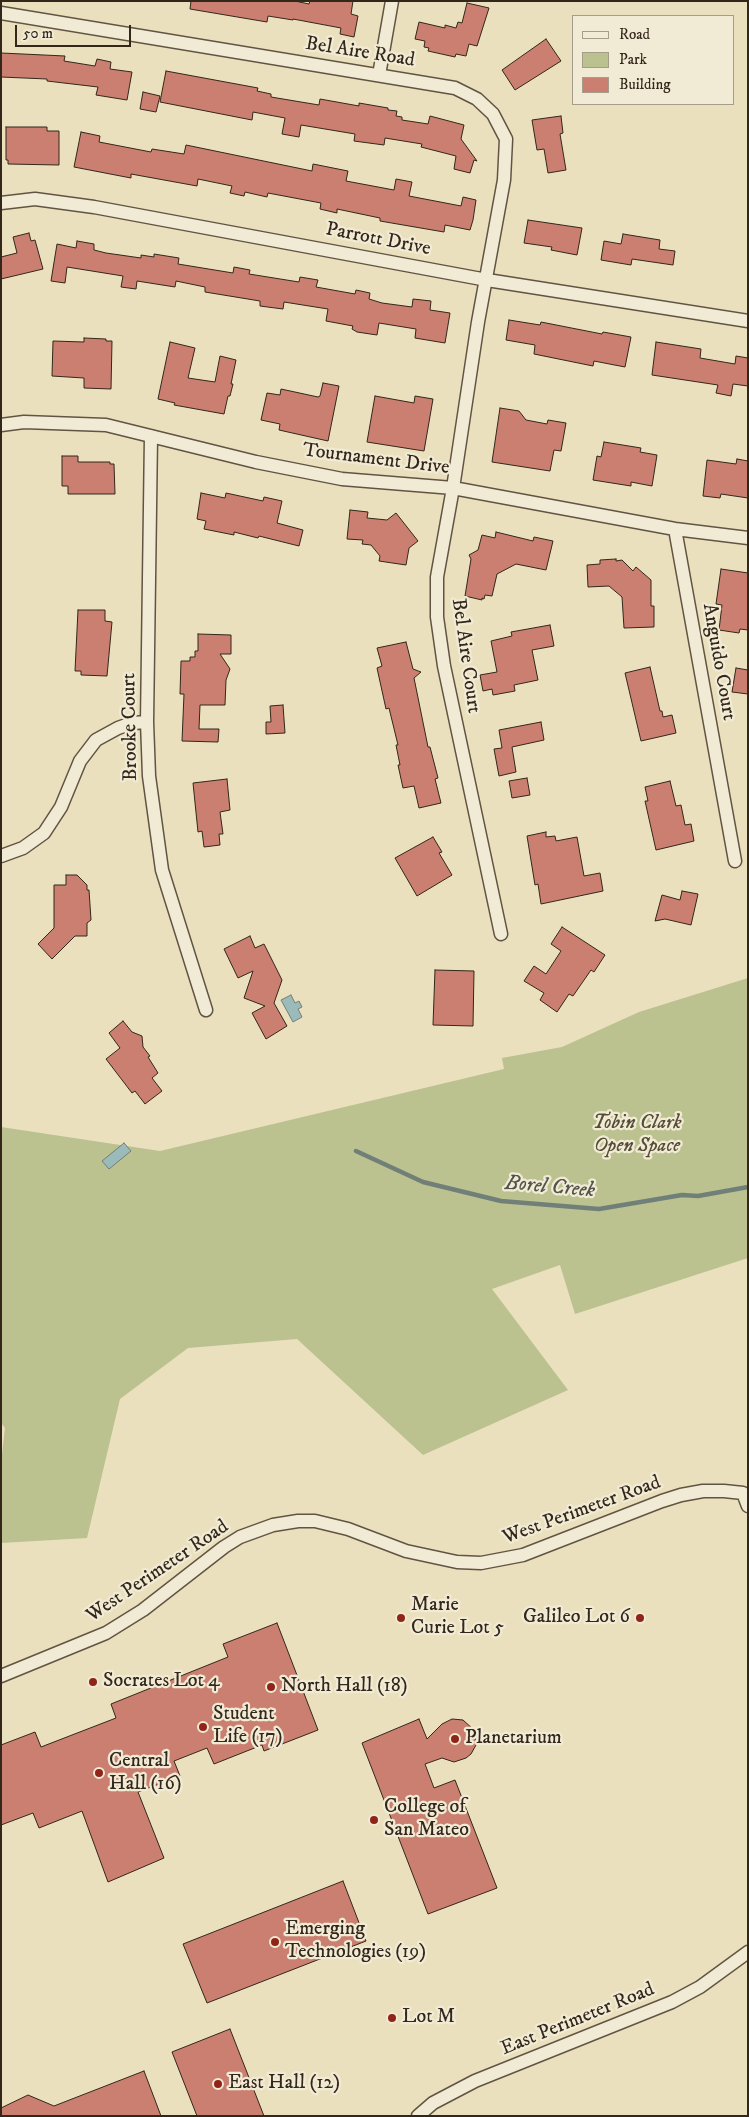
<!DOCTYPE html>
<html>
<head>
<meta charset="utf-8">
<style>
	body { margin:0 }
	#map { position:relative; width:749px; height:2117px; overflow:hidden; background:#eae0be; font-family:"IM FELL DW Pica",serif }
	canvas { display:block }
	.frame { position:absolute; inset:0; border:2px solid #33261a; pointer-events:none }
	.legend { position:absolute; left:572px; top:15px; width:162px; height:90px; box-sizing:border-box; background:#f1ebd5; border:1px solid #a59c8a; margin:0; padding:6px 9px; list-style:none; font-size:15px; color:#33261a }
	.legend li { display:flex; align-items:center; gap:10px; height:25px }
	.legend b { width:25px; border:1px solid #a59c8a }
	.scale { position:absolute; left:15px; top:25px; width:116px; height:22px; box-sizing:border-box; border:2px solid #33261a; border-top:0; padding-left:6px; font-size:15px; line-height:18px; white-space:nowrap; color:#33261a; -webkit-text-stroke:4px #f1ebd5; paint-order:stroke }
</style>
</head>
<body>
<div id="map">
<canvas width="749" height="2117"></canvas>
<div class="frame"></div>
<ul class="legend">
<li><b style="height:6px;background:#f1ebd5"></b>Road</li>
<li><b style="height:14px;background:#bbc18f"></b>Park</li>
<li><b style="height:14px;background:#ca7f71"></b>Building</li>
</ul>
<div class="scale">50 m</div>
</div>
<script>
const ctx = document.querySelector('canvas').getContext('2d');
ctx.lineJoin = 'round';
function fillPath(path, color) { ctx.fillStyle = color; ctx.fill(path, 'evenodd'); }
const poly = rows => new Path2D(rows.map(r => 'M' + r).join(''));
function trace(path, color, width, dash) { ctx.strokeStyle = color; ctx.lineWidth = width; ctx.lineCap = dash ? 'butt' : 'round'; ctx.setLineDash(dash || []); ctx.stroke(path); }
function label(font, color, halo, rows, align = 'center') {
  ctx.font = font + ' "IM FELL DW Pica",serif'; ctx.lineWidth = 4.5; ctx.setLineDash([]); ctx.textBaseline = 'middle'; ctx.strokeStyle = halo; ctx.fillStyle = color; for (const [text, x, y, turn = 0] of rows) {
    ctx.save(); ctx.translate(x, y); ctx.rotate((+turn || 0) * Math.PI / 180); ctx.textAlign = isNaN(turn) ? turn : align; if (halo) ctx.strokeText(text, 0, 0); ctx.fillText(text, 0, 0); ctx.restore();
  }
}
fillPath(poly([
	[748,978,748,1258,575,1314,560,1265,492,1289,568,1390,423,1455,297,1339,188,1348,120,1399,87,1538,1,1543,1,1463,5,1428,1,1423,1,1127,160,1151,504,1069,502,1058,562,1047,639,1012]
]), '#bbc18f');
const water = poly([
	[291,995,295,1003,299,1001,302,1007,298,1009,302,1017,293,1022,281,1000,291,995],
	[124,1143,131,1151,109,1169,102,1161,124,1143]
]);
fillPath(water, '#9abbb9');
trace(water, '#717f79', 1);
trace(poly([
	[356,1151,423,1182,501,1201,599,1209,682,1195,698,1196,748,1187]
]), '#717f79', 4.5);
const building = poly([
	[191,1,295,1,309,4,310,1,353,1,351,14,358,16,354,37,340,34,341,28,293,19,293,20,268,16,267,22,190,9,191,1],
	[467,3,489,8,477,46,469,44,466,56,456,54,455,57,428,51,429,48,424,47,425,41,415,39,419,22,445,28,445,25,456,28,458,22,462,23,467,3],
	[546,39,561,61,515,90,502,70,546,39],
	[1,53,65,56,64,61,95,66,97,59,111,62,110,69,132,72,127,100,96,95,98,87,47,81,47,79,1,77,1,53],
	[166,71,258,88,257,91,271,94,271,97,319,105,320,99,359,106,359,103,388,108,388,110,397,111,396,116,402,117,402,120,428,124,430,116,464,125,461,139,477,161,474,160,470,173,454,169,456,156,421,147,422,144,385,138,384,145,354,141,355,134,301,125,299,137,282,134,285,118,253,112,252,120,160,102,166,71],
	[143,92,160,96,156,112,140,109,143,92],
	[561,116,563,133,560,134,566,170,548,173,544,149,537,150,532,120,561,116],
	[6,127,47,127,47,131,59,131,59,165,8,164,8,160,6,160,6,127],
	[81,132,100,136,99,142,151,152,152,149,184,154,186,145,312,171,313,164,348,171,346,181,394,190,396,179,412,182,409,196,461,206,463,197,476,200,473,220,470,230,445,225,444,232,380,221,380,218,337,209,337,213,320,209,321,203,268,193,267,197,245,192,244,196,230,193,232,186,198,179,197,186,131,174,131,178,74,167,81,132],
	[528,220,582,228,577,255,551,250,552,247,524,243,528,220],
	[29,233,31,241,35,240,43,269,1,279,1,257,17,253,13,237,29,233],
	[623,234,660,240,659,249,675,251,673,265,632,259,631,265,601,260,604,241,621,244,623,234],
	[77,241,94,244,94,250,106,253,141,258,141,255,154,257,154,254,179,258,178,264,233,273,234,267,250,270,249,274,299,282,300,277,318,280,316,287,355,294,356,290,370,293,369,299,382,303,412,307,413,299,431,301,430,310,450,313,445,343,415,338,416,329,379,323,377,335,357,332,352,329,353,326,326,321,328,309,284,302,283,309,260,306,260,301,205,292,205,287,176,281,175,287,137,281,136,289,121,287,123,276,67,267,65,283,51,281,57,244,76,248,77,241],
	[509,320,540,325,541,322,602,334,603,332,631,337,625,367,594,361,593,366,534,354,535,345,506,340,509,320],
	[84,338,106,339,106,341,112,341,111,389,84,388,84,378,52,376,53,341,84,342,84,338],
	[170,342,195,348,188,378,215,382,220,356,236,360,231,384,233,384,230,396,228,396,224,414,174,405,175,403,158,399,170,342],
	[656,342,701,349,700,358,735,364,736,356,748,358,748,386,733,384,731,396,716,393,718,385,652,375,656,342],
	[323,383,339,386,328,441,279,430,280,424,261,420,267,393,280,395,281,389,318,397,320,396,323,383],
	[375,396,414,403,415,396,433,399,424,451,367,442,375,396],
	[500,408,519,411,526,420,547,424,548,420,566,423,561,451,554,450,550,471,492,462,500,408],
	[604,442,641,448,640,452,657,455,652,486,631,482,631,486,593,480,597,456,601,457,604,442],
	[62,456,78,456,78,462,110,462,110,464,114,464,115,494,68,494,68,486,62,486,62,456],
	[737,459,748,461,748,498,721,494,720,498,703,496,707,460,736,464,737,459],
	[201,493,225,498,226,493,263,501,264,497,282,501,277,523,303,530,299,546,259,536,258,538,234,532,234,535,204,529,206,521,197,519,201,493],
	[350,510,368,512,367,518,387,520,396,513,418,541,409,548,406,565,379,561,380,556,371,545,362,544,363,540,347,539,350,510],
	[496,532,533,541,534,537,553,541,546,570,516,564,497,574,492,596,485,595,484,599,482,598,482,600,465,596,471,559,469,555,478,550,482,535,495,538,496,532],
	[616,559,616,561,622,560,633,571,636,567,651,580,651,606,654,606,654,627,624,628,622,597,609,586,588,587,587,565,600,564,600,560,616,559],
	[721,569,748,573,748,630,740,629,739,633,719,630,722,605,716,604,721,569],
	[78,610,105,610,105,621,112,622,107,676,81,675,81,671,75,671,78,610],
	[550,625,554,646,532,650,538,680,514,685,515,691,493,695,492,689,483,691,480,675,497,672,491,641,512,636,511,632,550,625],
	[198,634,231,635,231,654,220,654,230,669,226,680,225,705,200,705,199,729,219,729,218,742,182,741,184,694,180,694,181,661,190,661,190,657,195,657,195,651,198,651,198,634],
	[406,642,413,669,421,672,414,678,428,747,430,747,438,778,435,779,441,803,419,808,414,786,403,788,398,765,400,765,396,745,398,745,389,708,386,709,377,668,382,666,377,648,406,642],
	[650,667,660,711,662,711,663,717,672,715,676,733,641,741,625,673,650,667],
	[736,668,748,670,748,694,732,692,736,668],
	[283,705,285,733,266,734,266,722,271,722,270,706,283,705],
	[541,722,544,740,512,747,516,772,499,776,494,749,502,748,499,730,541,722],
	[527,778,530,795,512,798,509,781,527,778],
	[227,779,230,810,220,812,223,834,219,834,220,845,204,847,202,831,198,832,193,783,227,779],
	[670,781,676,806,681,805,685,825,691,824,694,841,656,850,645,801,648,801,645,787,670,781],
	[546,832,546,837,555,836,556,841,577,837,584,876,600,873,603,891,541,904,538,884,535,885,527,836,546,832],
	[433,837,442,852,439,853,452,875,417,896,395,858,433,837],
	[66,875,77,875,87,885,87,890,89,890,91,920,87,923,87,936,75,936,52,959,38,944,54,928,54,885,66,885,66,875],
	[682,891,698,894,691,925,665,919,655,921,662,895,680,900,682,891],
	[562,927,605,955,594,972,591,970,573,996,569,994,557,1012,540,1000,544,993,524,981,534,966,546,974,561,951,551,944,562,927],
	[250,936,255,948,264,944,282,980,274,1003,287,1026,266,1039,252,1013,265,1006,244,998,253,971,238,978,224,949,250,936],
	[435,970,474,971,473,1026,433,1025,435,970],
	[123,1021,132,1032,142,1036,143,1047,150,1056,148,1057,158,1073,152,1078,162,1091,145,1104,135,1091,132,1093,106,1059,120,1048,109,1033,123,1021],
	[277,1623,318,1730,264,1751,262,1745,214,1764,207,1748,174,1761,180,1776,138,1792,164,1858,108,1882,82,1811,39,1828,33,1813,1,1825,1,1745,35,1732,41,1747,116,1718,111,1704,228,1657,223,1644,277,1623],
	[419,1719,427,1739,442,1724,452,1719,463,1720,474,1730,476,1745,471,1754,466,1758,454,1762,442,1758,425,1764,434,1788,455,1780,497,1888,428,1914,362,1743,419,1719],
	[343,1881,366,1941,207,2003,183,1944,343,1881],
	[230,2029,264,2116,197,2116,172,2052,230,2029],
	[144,2071,161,2116,1,2116,1,2108,28,2095,54,2106,144,2071]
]);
fillPath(building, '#ca7f71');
trace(building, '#33261a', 1);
const street = poly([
	[1,13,455,88,477,99,493,114,506,139,504,180,478,322,453,488,437,577,437,617,444,666,501,934],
	[379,75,392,1],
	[1,203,35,199,94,207,487,280,748,321],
	[1,425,24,422,106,425,256,462,342,479,453,488,675,529,748,538],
	[151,436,147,722,149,776,162,870,206,1010],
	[675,529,735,861],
	[1,856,23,848,44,833,61,807,80,761,96,740,118,728,132,723,147,722],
	[1,1676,106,1633,143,1610,224,1547,240,1537,273,1525,298,1521,315,1521,348,1529,406,1551,457,1562,481,1563,523,1555,662,1501,681,1495,703,1491,724,1491,743,1493,748,1506],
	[418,2116,433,2103,475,2081,672,2002,700,1987,748,1952]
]);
trace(street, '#615443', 15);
trace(street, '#f1ebd5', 12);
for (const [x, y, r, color] of [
	[401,1618,5,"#8f2418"],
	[640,1618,5,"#8f2418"],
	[93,1682,5,"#8f2418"],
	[271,1687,5,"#8f2418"],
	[203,1727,5,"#8f2418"],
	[455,1739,5,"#8f2418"],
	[99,1773,5,"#8f2418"],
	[374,1820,5,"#8f2418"],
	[275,1942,5,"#8f2418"],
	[392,2018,5,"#8f2418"],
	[218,2084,5,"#8f2418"]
]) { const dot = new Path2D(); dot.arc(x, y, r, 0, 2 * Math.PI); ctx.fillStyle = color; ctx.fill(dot); trace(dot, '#f1ebd5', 2); }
label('20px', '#33261a', '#f1ebd5', [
	["Bel Aire Road",360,53,9],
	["Parrott Drive",378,240,11],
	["Tournament Drive",376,460,7],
	["Bel Aire Court",465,656,82],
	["Anguido Court",718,662,80],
	["Brooke Court",131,727,-91],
	["West Perimeter Road",582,1511,-20],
	["West Perimeter Road",158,1572,-34],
	["East Perimeter Road",578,2020,-22]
]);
label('italic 20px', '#554d37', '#f1ebd5', [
	["Tobin Clark",637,1124],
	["Open Space",637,1147]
]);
label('20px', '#33261a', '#f1ebd5', [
	["Marie",411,1606],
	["Curie Lot 5",411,1629],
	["Galileo Lot 6",630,1618,"right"],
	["Socrates Lot 4",103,1682],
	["North Hall (18)",281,1687],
	["Student",213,1715],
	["Life (17)",213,1738],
	["Planetarium",465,1739],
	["Central",109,1762],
	["Hall (16)",109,1785],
	["College of",384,1808],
	["San Mateo",384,1831],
	["Emerging",285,1930],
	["Technologies (19)",285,1953],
	["Lot M",402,2018],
	["East Hall (12)",228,2084]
], 'left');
label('italic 21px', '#52534a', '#f1ebd5', [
	["Borel Creek",550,1188,5]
]);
</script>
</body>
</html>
